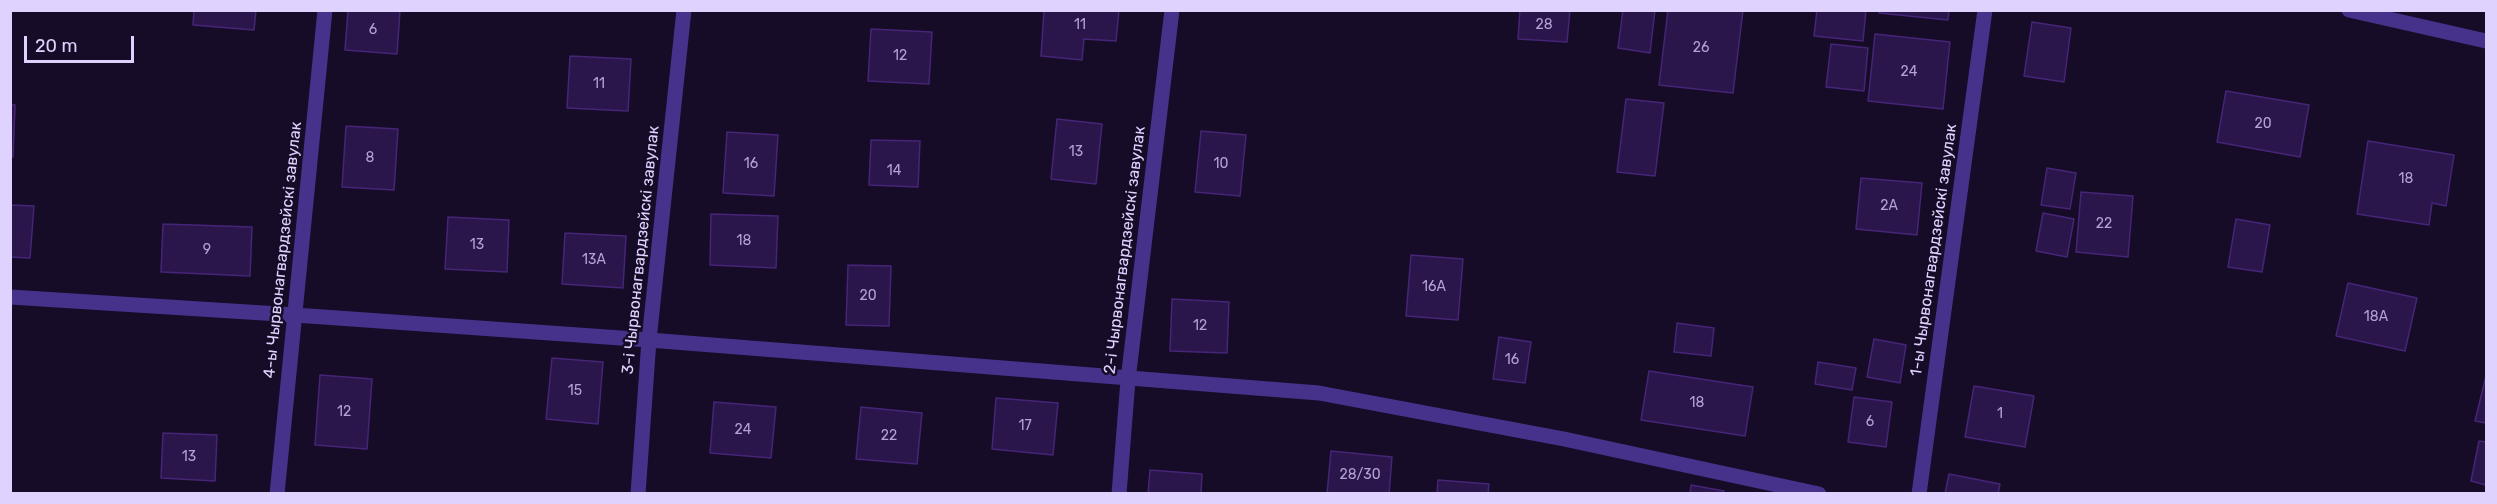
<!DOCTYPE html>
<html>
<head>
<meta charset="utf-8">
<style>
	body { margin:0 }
	#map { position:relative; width:2497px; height:504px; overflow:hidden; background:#160c27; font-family:Rubik,sans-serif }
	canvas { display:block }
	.frame { position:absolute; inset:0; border:12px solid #e0d2ff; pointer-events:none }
	.scale { position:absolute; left:24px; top:36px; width:110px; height:27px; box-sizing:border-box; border:3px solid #e0d2ff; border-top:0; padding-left:8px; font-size:18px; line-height:21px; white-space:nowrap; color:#e0d2ff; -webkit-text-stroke:4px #160c27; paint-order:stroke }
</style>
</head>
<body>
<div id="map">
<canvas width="2497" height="504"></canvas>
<div class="frame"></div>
<div class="scale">20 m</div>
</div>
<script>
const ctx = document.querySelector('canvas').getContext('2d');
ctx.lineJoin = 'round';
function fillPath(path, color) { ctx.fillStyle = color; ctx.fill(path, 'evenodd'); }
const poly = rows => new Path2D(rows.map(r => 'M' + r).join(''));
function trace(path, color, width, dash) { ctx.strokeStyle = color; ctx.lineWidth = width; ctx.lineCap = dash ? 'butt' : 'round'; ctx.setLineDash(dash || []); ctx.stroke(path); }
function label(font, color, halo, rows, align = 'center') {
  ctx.font = font + ' Rubik,sans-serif'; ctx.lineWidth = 5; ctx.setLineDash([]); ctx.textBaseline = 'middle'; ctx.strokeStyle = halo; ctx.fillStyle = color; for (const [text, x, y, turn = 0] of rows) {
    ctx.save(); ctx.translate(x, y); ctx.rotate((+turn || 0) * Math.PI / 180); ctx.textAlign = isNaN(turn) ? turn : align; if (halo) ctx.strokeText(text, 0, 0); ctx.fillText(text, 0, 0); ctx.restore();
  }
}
const building = poly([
	[194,10,256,10,254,30,193,25,194,10],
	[348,10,400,10,397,54,345,50,348,10],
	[1044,10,1119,10,1116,41,1084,39,1082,60,1041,56,1044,10],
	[1520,10,1570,10,1567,42,1518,39,1520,10],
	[1623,10,1655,10,1650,53,1618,48,1623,10],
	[1668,10,1743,10,1733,93,1659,85,1668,10],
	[1817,10,1866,10,1863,41,1814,36,1817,10],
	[1880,10,1949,10,1948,20,1879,13,1880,10],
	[2032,22,2071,28,2064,82,2024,76,2032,22],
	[871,29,932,32,929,84,868,81,871,29],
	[1875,34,1950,42,1943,109,1868,101,1875,34],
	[1831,44,1868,48,1864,91,1826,87,1831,44],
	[570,56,631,59,628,111,567,108,570,56],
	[2226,91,2309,105,2300,157,2217,142,2226,91],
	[1626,99,1664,103,1655,176,1617,172,1626,99],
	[10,105,15,105,13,157,10,157,10,105],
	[1057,119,1102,124,1096,184,1051,179,1057,119],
	[346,126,398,129,394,190,342,187,346,126],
	[1201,131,1246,135,1240,196,1195,192,1201,131],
	[727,132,778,135,774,196,723,193,727,132],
	[871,140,920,141,918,187,869,185,871,140],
	[2368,141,2454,155,2446,206,2432,203,2429,225,2357,214,2368,141],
	[2047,168,2076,173,2070,209,2041,205,2047,168],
	[1861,178,1922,183,1917,235,1856,229,1861,178],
	[2081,192,2133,196,2128,257,2076,252,2081,192],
	[10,205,34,206,30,258,10,257,10,205],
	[2043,213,2074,219,2067,257,2036,251,2043,213],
	[711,214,778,216,776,268,710,265,711,214],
	[448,217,509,220,507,272,445,269,448,217],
	[2236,219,2270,225,2262,272,2228,267,2236,219],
	[163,224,252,227,250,276,161,272,163,224],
	[565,233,626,236,623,288,562,284,565,233],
	[1411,255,1463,259,1458,320,1406,316,1411,255],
	[848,265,891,266,889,326,846,325,848,265],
	[2348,283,2417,298,2405,351,2336,336,2348,283],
	[1172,299,1229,302,1227,353,1170,351,1172,299],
	[1677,323,1714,328,1711,356,1674,352,1677,323],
	[1499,337,1531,342,1525,383,1493,379,1499,337],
	[1874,339,1906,345,1900,383,1867,377,1874,339],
	[552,358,603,362,598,424,546,419,552,358],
	[1818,362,1856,368,1852,390,1815,384,1818,362],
	[1649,371,1753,387,1745,436,1641,420,1649,371],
	[320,375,372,379,367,449,315,445,320,375],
	[2486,376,2486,423,2475,421,2486,376],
	[1974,386,2034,396,2025,447,1965,437,1974,386],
	[1854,397,1892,402,1886,447,1848,442,1854,397],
	[996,398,1058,403,1053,455,992,449,996,398],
	[714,402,776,407,771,458,710,453,714,402],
	[861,407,922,413,917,464,856,459,861,407],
	[163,433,217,435,215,481,161,478,163,433],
	[2479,441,2486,442,2486,485,2471,481,2479,441],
	[1331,451,1392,457,1389,494,1327,494,1331,451],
	[1150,470,1202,474,1201,494,1148,494,1150,470],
	[1949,474,2000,484,1998,494,1945,494,1949,474],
	[1438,480,1489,484,1488,494,1437,494,1438,480],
	[1691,485,1724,491,1724,494,1690,494,1691,485]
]);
fillPath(building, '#2a164a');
trace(building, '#462578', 1.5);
trace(poly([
	[2349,10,2486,41],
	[10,297,295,315,649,340,1319,393,1564,439,1819,494],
	[277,494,325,10],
	[638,494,649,340,684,10],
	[1119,494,1128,380,1172,10],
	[1919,494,1985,10]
]), '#46328b', 15);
label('14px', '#b2a3d2', null, [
	["11",1080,25],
	["28",1544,25],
	["6",373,30],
	["26",1701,48],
	["12",900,56],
	["24",1909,72],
	["11",599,84],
	["20",2263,124],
	["13",1076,152],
	["8",370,158],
	["16",751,164],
	["10",1221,164],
	["14",894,171],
	["18",2406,179],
	["2А",1889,206],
	["22",2104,224],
	["18",744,241],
	["13",477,245],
	["9",207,250],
	["13А",594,260],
	["16А",1434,287],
	["20",868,296],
	["18А",2376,317],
	["12",1200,326],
	["16",1512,360],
	["15",575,391],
	["18",1697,403],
	["12",344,412],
	["1",2000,414],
	["6",1870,422],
	["17",1025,426],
	["24",743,430],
	["22",889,436],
	["13",189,457],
	["28/30",1360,475]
]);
label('16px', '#e0d2ff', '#160c27', [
	["4-ы Чырвонагвардзейскі завулак",283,250,-84],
	["3-і Чырвонагвардзейскі завулак",641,250,-84],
	["2-і Чырвонагвардзейскі завулак",1125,250,-83],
	["1-ы Чырвонагвардзейскі завулак",1934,250,-82]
]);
</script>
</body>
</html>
